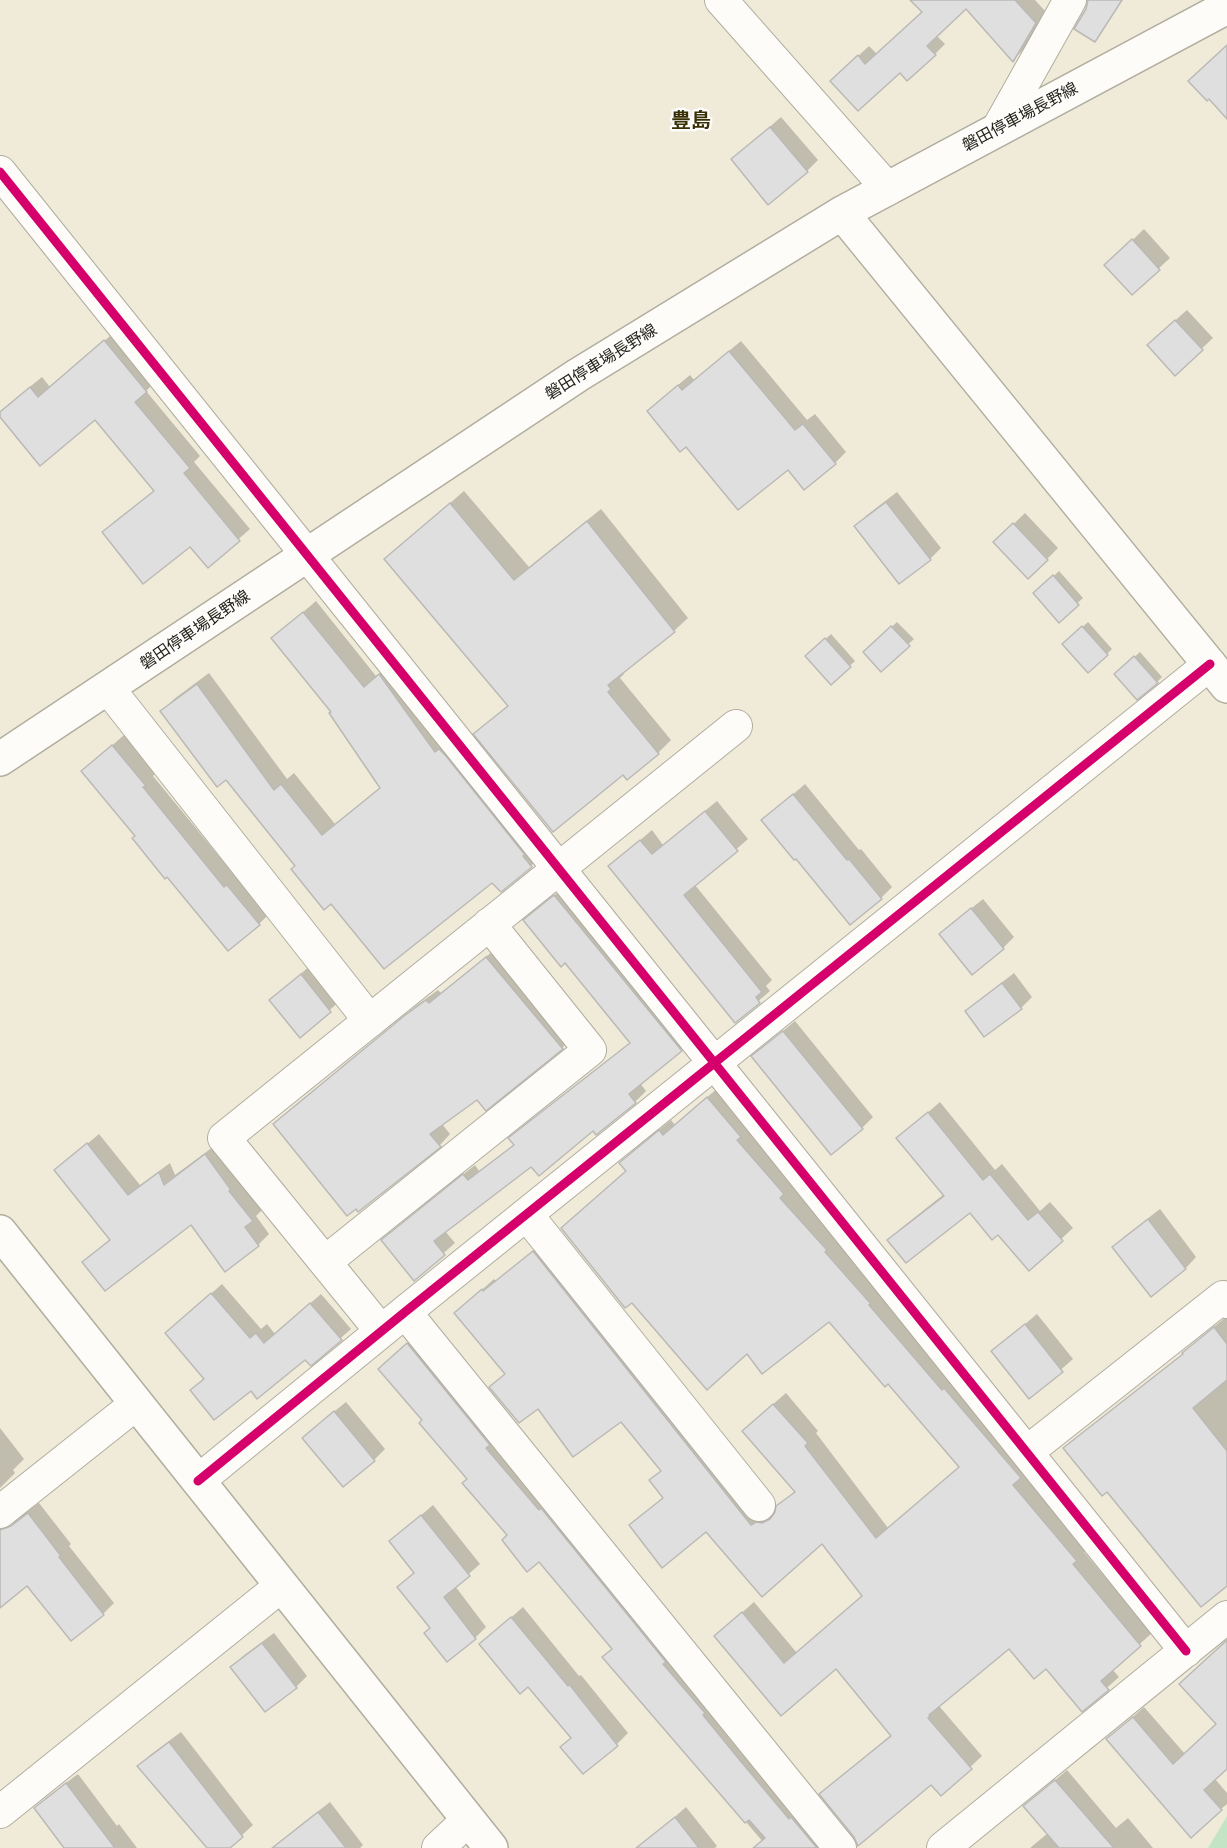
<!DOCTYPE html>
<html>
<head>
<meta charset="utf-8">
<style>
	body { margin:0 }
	canvas { display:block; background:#f0ebd9 }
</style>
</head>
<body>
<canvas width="1227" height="1848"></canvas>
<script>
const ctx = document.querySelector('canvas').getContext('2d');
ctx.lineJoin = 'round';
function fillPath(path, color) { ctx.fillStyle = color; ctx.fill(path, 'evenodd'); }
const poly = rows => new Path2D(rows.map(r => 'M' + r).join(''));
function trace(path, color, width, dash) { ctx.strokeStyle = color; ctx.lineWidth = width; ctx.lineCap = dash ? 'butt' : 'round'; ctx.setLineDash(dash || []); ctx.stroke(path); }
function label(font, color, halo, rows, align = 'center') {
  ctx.font = font + ' Lato,"Noto Sans JP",sans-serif'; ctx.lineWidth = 4.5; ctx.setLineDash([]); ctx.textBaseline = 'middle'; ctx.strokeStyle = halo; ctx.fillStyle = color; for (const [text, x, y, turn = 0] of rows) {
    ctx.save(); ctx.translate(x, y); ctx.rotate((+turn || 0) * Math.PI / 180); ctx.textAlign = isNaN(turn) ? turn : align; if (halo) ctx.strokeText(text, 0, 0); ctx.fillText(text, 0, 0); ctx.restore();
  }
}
fillPath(poly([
	[1227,1816,1227,1848,1208,1848]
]), '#c4e5c5');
fillPath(poly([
	[917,0,1035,0,1046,12,1023,50,1013,60,967,7,936,35,945,44,935,54,900,71,842,71,869,46,877,54,923,12],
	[1091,0,1122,0,1100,35,1095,40],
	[781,117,818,160,807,171,733,159],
	[1144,229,1170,258,1132,293,1117,255],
	[1187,310,1213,338,1175,374,1160,334],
	[116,331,157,380,146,391,200,456,194,462,250,529,208,566,191,545,104,532,115,521,155,490,95,418,0,415,10,403,42,377,50,387],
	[741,341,807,420,815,414,846,452,835,463,788,468,660,400,690,375,694,380],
	[464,491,529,567,601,509,688,618,674,631,622,672,624,674,620,678,671,740,658,753,623,773,476,734,509,704,386,559],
	[897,492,941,548,930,559,856,526,867,515],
	[1025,513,1058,548,1047,559,995,542],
	[1059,571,1083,598,1059,620,1035,594],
	[316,601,376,676,392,663,543,854,531,866,492,881,331,902,297,866,226,778,162,711,174,699,209,673,287,779,294,773,335,824,381,787,317,692,273,638],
	[897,622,914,639,881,670,865,652],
	[1088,622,1112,649,1107,654,1064,644],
	[831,634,855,661,831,683,807,656],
	[1140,652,1162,677,1157,682,1116,674],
	[124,735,155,774,153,776,236,877,238,875,270,913,259,924,136,836,83,771],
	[805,784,859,850,861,849,892,887,881,898,763,820],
	[717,801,748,839,695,885,772,980,766,986,770,991,735,1021,610,866,652,830,663,845],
	[566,886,691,1039,640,1083,646,1091,635,1102,597,1133,593,1129,532,1165,445,1231,455,1243,414,1279,383,1240,393,1230,475,1165,479,1171,515,1144,510,1139,521,1128,631,1042,536,910],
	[983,899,1014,937,1003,948,952,924],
	[498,947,573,1037,562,1048,477,1098,442,1124,450,1134,440,1145,275,1124,286,1113,417,1005,438,990,441,993],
	[312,964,341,1000,300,1036,271,1000],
	[1014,973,1032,997,1021,1008,967,1012,978,1001],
	[795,1021,873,1117,862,1128,753,1056],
	[719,1087,794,1182,791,1185,837,1238,1087,1549,1084,1552,1152,1633,1112,1669,1119,1677,1082,1710,1046,1667,1009,1647,939,1706,982,1756,941,1794,932,1782,821,1794,833,1783,892,1734,837,1667,782,1714,728,1625,754,1602,797,1653,863,1595,822,1542,706,1530,631,1525,664,1497,651,1480,662,1470,621,1420,538,1407,491,1387,506,1373,456,1313,494,1279,496,1281,545,1241,768,1511,777,1511,778,1507,796,1490,756,1419,786,1393,818,1431,816,1433,888,1528,960,1467,888,1382,830,1320,627,1170,621,1163,632,1152,671,1120,675,1125],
	[940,1102,995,1170,1002,1164,1040,1211,1050,1202,1073,1228,1029,1269,998,1233,970,1211,889,1240,900,1229,944,1194,898,1138],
	[99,1134,140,1185,170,1163,175,1175,217,1144,263,1209,256,1216,269,1234,258,1245,226,1270,191,1223,84,1262,110,1239,56,1170],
	[1160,1209,1196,1257,1186,1268,1151,1295,1114,1247,1125,1236],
	[222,1284,261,1329,267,1324,275,1334,321,1294,351,1329,311,1364,306,1358,251,1389,192,1390,205,1377,178,1323],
	[1037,1314,1073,1359,1030,1397,993,1351],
	[1226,1317,1227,1319,1227,1584,1107,1490,1065,1449,1076,1438,1184,1353,1195,1342],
	[419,1334,826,1848,757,1848,764,1843,604,1657,613,1648,539,1560,509,1535,469,1479,424,1420,391,1358],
	[346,1402,385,1449,374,1460,315,1427],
	[0,1428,24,1459,13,1470,15,1473,0,1488],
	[39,1503,71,1544,69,1546,114,1603,103,1614,28,1584,0,1606,0,1543,8,1529,18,1518],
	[433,1505,480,1564,455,1586,486,1627,475,1638,431,1628,399,1587,415,1572,391,1541],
	[523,1607,579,1676,581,1675,628,1733,617,1744,572,1737,529,1684,481,1644],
	[274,1633,307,1676,296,1687,265,1710,232,1667,243,1656],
	[1227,1640,1227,1767,1215,1779,1227,1793,1227,1804,1221,1809,1108,1739,1144,1707,1185,1754,1218,1723],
	[181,1732,253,1825,228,1848,209,1848,139,1766,150,1755],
	[1067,1770,1116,1828,1128,1818,1153,1848,1030,1848,1048,1833,1025,1806],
	[78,1774,117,1826,119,1824,137,1848,66,1848,36,1808,47,1797],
	[330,1802,363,1845,360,1848,297,1848,288,1837,299,1826],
	[686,1807,717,1846,715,1848,649,1848,645,1843]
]), '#0003');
const building = poly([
	[910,0,1015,0,1036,23,1013,62,966,9,927,46,936,55,907,81,900,73,858,111,830,81,858,55,865,64,922,12,910,0],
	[1088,0,1122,0,1095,42,1074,29,1086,9,1088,0],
	[1227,45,1227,119,1209,99,1207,101,1188,81,1227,45],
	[770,127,808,172,768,205,731,159,770,127],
	[1132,239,1160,270,1132,295,1104,265,1132,239],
	[1175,320,1203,350,1175,376,1147,345,1175,320],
	[104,340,147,392,135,402,190,468,184,473,240,541,208,568,190,547,143,584,102,532,154,491,95,420,40,466,0,417,0,412,30,387,38,397,104,340],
	[729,351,795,430,803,424,836,464,804,490,788,470,738,510,686,447,680,452,647,411,678,385,682,390,729,351],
	[886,502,931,560,899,584,854,526,886,502],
	[450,503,514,580,587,521,675,632,608,685,611,689,608,692,659,754,627,780,623,775,553,832,473,734,508,706,384,559,450,503],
	[1013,523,1048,560,1028,579,993,542,1013,523],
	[1053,575,1079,605,1059,623,1033,593,1053,575],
	[303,612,364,687,379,674,435,752,439,749,446,756,525,855,523,856,532,867,501,892,492,883,384,969,331,904,324,910,291,869,295,866,226,780,217,787,160,711,197,684,274,790,281,784,322,835,380,788,329,713,331,712,271,638,303,612],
	[891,626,910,646,881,672,863,652,891,626],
	[1082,626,1108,655,1088,673,1062,644,1082,626],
	[825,638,851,667,831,685,805,656,825,638],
	[1134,656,1158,683,1137,700,1114,674,1134,656],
	[112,745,146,786,143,787,224,887,227,885,260,925,228,951,167,877,165,879,132,838,135,836,81,771,112,745],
	[793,794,847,860,849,859,882,899,850,925,796,859,794,860,761,820,793,794],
	[705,811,738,851,684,895,762,992,756,997,760,1003,735,1023,608,866,640,840,652,854,705,811],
	[554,895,682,1051,629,1094,636,1103,596,1135,593,1131,539,1176,531,1167,434,1241,445,1255,414,1281,381,1240,463,1174,468,1180,514,1145,508,1138,630,1043,565,963,561,967,523,920,554,895],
	[971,908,1004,949,972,975,939,934,971,908],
	[486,957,563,1049,486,1111,477,1100,430,1134,441,1147,358,1212,356,1209,347,1216,273,1124,404,1016,426,1000,429,1003,486,957],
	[301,974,331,1012,300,1038,269,1000,301,974],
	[1002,983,1022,1009,984,1037,965,1011,1002,983],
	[783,1031,863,1129,831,1155,751,1056,783,1031],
	[707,1097,741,1137,737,1140,784,1194,780,1198,827,1250,825,1252,871,1304,869,1305,942,1390,944,1388,1021,1478,1013,1485,1077,1561,1073,1564,1141,1646,1101,1681,1109,1690,1082,1712,1046,1669,1034,1679,1009,1649,929,1715,930,1717,928,1718,972,1769,941,1796,931,1785,858,1846,854,1837,819,1794,891,1736,836,1669,781,1716,714,1636,742,1612,784,1663,862,1596,822,1544,762,1597,706,1532,662,1568,629,1525,663,1498,649,1480,661,1471,621,1422,573,1457,538,1409,519,1423,489,1387,505,1374,454,1313,482,1289,483,1291,533,1251,751,1525,756,1522,762,1523,770,1519,775,1512,776,1506,795,1492,742,1431,773,1404,808,1443,805,1446,876,1538,959,1467,888,1384,885,1387,829,1322,762,1374,747,1354,707,1390,632,1303,625,1308,561,1228,626,1171,619,1163,659,1130,663,1135,707,1097],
	[928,1112,983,1180,990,1174,1028,1220,1038,1212,1063,1241,1029,1271,998,1235,992,1240,970,1213,906,1263,887,1240,944,1196,896,1138,928,1112],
	[87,1143,128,1195,159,1172,164,1185,205,1154,231,1190,229,1191,253,1221,245,1227,259,1246,225,1272,191,1225,105,1291,82,1262,110,1240,54,1170,87,1143],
	[1148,1219,1186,1269,1151,1297,1112,1247,1148,1219],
	[211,1293,250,1338,256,1333,264,1343,310,1303,342,1340,311,1366,305,1360,257,1399,251,1391,214,1420,190,1390,204,1379,165,1333,211,1293],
	[1025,1324,1063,1372,1029,1399,991,1351,1025,1324],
	[1214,1327,1227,1344,1227,1380,1193,1408,1227,1451,1227,1586,1201,1607,1107,1492,1102,1496,1063,1448,1183,1354,1182,1353,1214,1327],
	[407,1343,490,1445,486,1448,539,1510,541,1508,666,1662,663,1664,705,1713,703,1715,738,1758,789,1819,791,1817,817,1848,753,1848,765,1838,749,1820,745,1823,602,1657,612,1649,539,1562,527,1572,502,1540,507,1535,462,1483,467,1479,419,1423,422,1420,378,1369,407,1343],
	[334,1411,375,1461,343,1487,302,1438,334,1411],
	[28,1513,61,1556,59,1557,104,1615,71,1641,27,1586,0,1608,0,1530,11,1526,28,1513],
	[421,1515,470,1576,444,1597,476,1639,447,1662,424,1633,430,1628,397,1587,414,1573,389,1541,421,1515],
	[511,1617,568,1686,569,1684,618,1746,583,1774,560,1747,571,1738,528,1687,520,1694,479,1644,511,1617],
	[1227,1640,1227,1769,1204,1790,1222,1810,1191,1838,1106,1739,1133,1717,1173,1764,1216,1724,1179,1684,1227,1640],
	[262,1643,297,1688,265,1712,230,1667,262,1643],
	[169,1742,243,1837,230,1848,207,1848,137,1766,169,1742],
	[1055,1780,1114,1848,1059,1848,1023,1806,1055,1780],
	[66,1783,115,1848,64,1848,34,1808,66,1783],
	[318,1812,346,1848,272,1848,318,1812],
	[675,1817,699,1848,636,1848,675,1817]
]);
fillPath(building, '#e0dfe0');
trace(building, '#bbb9b6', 1.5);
const street = poly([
	[721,0,888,189],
	[997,130,1070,0],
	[0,172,1186,1651],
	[108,688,370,1021],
	[527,1215,759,1505],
	[325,1262,590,1050,489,924],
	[405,1312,840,1848],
	[381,1331,224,1138,736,726],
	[1027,1452,1223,1297,1227,1302],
	[198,1481,405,1312,1210,664],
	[0,1512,136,1404],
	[0,1812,281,1586],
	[438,1848,468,1820],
	[943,1848,1227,1617]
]);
const secondary = poly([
	[842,213,1227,686],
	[0,759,578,375,842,213,1227,7],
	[0,1232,491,1848]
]);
trace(street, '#b1ad9f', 34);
trace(secondary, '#b1ad9f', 36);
trace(street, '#fdfcf9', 32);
trace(secondary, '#fdfcf9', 33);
trace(poly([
	[0,172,1186,1651],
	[198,1481,405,1312,1210,664]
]), '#d6006c', 9);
label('16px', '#221f13', '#fdfdfd', [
	["磐田停車場長野線",1020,117,-28],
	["磐田停車場長野線",601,362,-32],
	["磐田停車場長野線",195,630,-34]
]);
label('bold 20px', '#393005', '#fdfdfd', [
	["豊島",691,121]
]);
</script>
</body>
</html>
